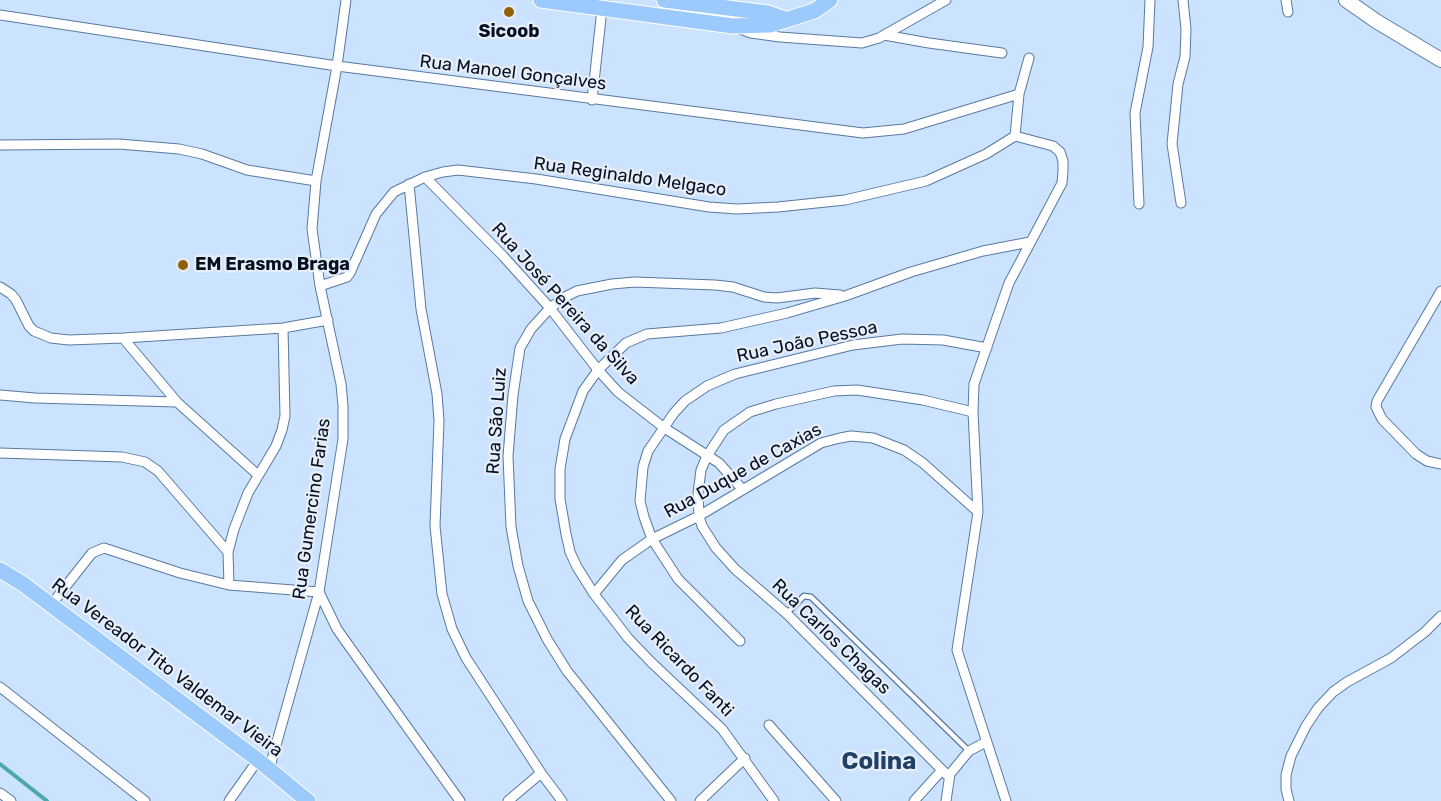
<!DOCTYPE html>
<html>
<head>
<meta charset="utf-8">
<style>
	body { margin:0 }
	canvas { display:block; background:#cce3ff }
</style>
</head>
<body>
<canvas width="1441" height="801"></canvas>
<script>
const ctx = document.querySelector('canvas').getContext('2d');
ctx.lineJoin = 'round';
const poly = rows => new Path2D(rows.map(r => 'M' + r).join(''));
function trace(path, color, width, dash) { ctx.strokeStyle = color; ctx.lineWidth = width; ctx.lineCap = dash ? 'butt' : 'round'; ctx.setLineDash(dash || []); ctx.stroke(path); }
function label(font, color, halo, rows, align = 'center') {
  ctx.font = font + ' Rubik,sans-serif'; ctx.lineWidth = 4.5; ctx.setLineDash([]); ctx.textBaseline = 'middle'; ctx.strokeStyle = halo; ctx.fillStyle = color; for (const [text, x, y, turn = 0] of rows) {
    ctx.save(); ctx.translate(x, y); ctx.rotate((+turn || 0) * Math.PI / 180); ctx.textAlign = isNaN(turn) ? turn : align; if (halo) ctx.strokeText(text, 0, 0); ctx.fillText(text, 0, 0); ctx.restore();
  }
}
trace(poly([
	[0,764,47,801]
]), '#4ca9a7', 4);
const service = poly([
	[787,613,804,596,811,597,969,751]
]);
const minor = poly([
	[1286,0,1288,12],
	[734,10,733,26,751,33,780,37,862,43,879,38,946,0],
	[0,15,337,66,863,133,904,129,1019,94],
	[884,35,929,43,1002,53],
	[592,100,603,0],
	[1015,136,1019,94,1029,58],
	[0,145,119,144,179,149,202,154,247,170,316,181],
	[425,177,503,256,550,308,598,370,618,392,663,427,719,463,743,490],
	[409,184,421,309,437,394,439,421,435,526,442,594,452,629,466,658,541,773,562,801],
	[1181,203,1172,144,1178,84,1185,57,1186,29,1183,0],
	[1139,204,1135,113,1148,47,1150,0],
	[320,286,347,277,350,273,376,214,394,192,425,177,443,172,458,170,536,179,709,207,737,209,778,207,845,200,926,181,986,154,1015,136],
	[0,287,11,294,16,300,29,326,34,331,51,338,69,340,123,338,283,328,328,320],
	[1441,291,1377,401,1376,407,1382,419,1416,454,1427,461,1441,464],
	[123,338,177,402,258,475],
	[0,395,35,398,177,402],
	[0,453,122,457,145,462,158,471,228,552],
	[229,585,228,552,234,529,248,493,276,446,282,430,285,416,283,328],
	[319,592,337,629,349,646,460,801],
	[594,594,622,560,652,539,699,516,821,443,840,438,851,436,873,438,904,450,923,463,978,512],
	[51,605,92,553,104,548,180,573,229,585,319,592],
	[740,641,678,579,652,539,644,517,640,501,643,467,648,451,674,413,685,401,707,386,735,374,853,345,902,339,943,340,987,348],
	[0,687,145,801],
	[769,725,836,801],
	[269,770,319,592,343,439,343,406,341,384,320,286,312,229,316,181,337,66,346,0],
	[948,776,787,614,735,569,716,548,702,526,699,516,698,493,701,470,707,456,724,430,750,412,776,404,834,391,857,390,923,400,973,412],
	[0,793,11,801],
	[229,801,258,760],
	[508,801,541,773],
	[671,801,567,671,547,639,528,601,518,566,511,527,508,456,513,395,520,348,531,329,550,308,565,297,577,291,612,284,635,282,715,285,733,287,764,297,777,298,815,293,840,295],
	[700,801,745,758],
	[774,801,722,729,651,662,628,638,594,594,577,567,570,552,566,534,560,499,560,469,565,439,583,391,598,370,626,343,647,334,721,328,787,313,845,296,911,272,983,251,1030,242],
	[914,801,942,770],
	[946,801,950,774,969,751,986,742],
	[1006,801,957,650,978,512,973,412,974,384,1009,283,1062,183,1063,171,1063,161,1060,152,1053,146,1015,136],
	[1289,801,1286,789,1286,775,1291,756,1306,726,1318,708,1333,692,1347,682,1391,658,1425,632,1441,616]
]);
const secondary = poly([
	[1346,0,1376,21,1441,60]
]);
const primary = poly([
	[541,0,733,26,770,25,814,11,830,0],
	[664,0,768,13,785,19],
	[0,570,23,584,258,760,308,801]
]);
trace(service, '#5779a3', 7);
trace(minor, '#5779a3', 11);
trace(secondary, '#5779a3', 16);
trace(primary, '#fff', 17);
trace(service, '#fff', 4.5);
trace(minor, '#fff', 9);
trace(secondary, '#fff', 14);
trace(primary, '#9dcafd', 15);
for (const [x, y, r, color] of [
	[509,12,6,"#90600c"],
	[183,265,6,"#90600c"]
]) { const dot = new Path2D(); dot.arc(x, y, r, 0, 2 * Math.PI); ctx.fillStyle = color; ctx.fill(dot); trace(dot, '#e7eef8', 2); }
label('bold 18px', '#051121', '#e7eef8', [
	["Sicoob",509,32],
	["EM Erasmo Braga",195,265,"left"]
]);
label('18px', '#051121', '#e7eef8', [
	["Rua Manoel Gonçalves",513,73,7],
	["Rua Reginaldo Melgaco",630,177,8],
	["Rua José Pereira da Silva",565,304,48],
	["Rua João Pessoa",807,342,-12],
	["Rua São Luiz",497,421,-86],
	["Rua Duque de Caxias",743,471,-29],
	["Rua Gumercino Farias",312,509,-82],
	["Rua Carlos Chagas",831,637,44],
	["Rua Ricardo Fanti",679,661,46],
	["Rua Vereador Tito Valdemar Vieira",167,668,37]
]);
label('bold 24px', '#204066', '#e7eef8', [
	["Colina",879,762]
]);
</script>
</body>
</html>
